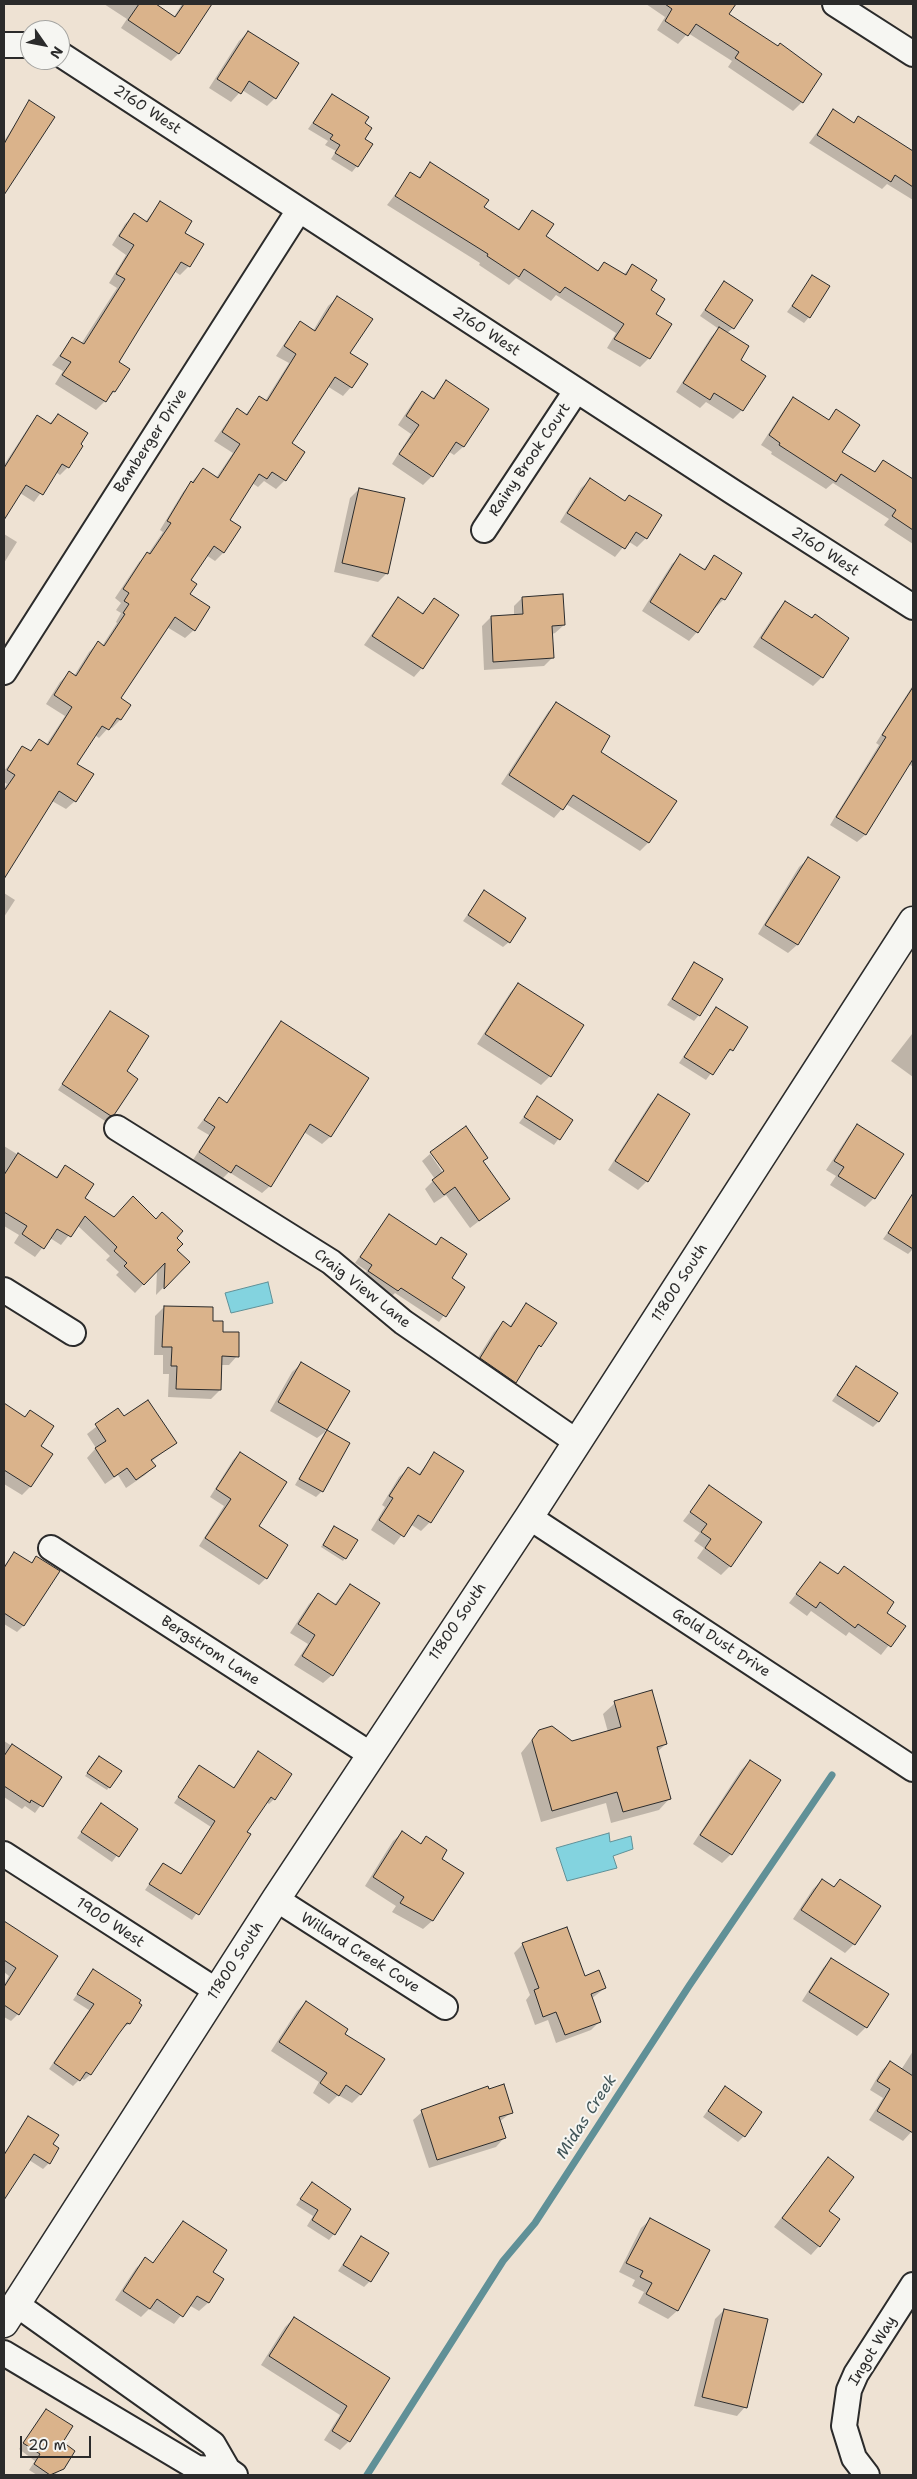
<!DOCTYPE html>
<html>
<head>
<meta charset="utf-8">
<style>
	body { margin:0 }
	#map { position:relative; width:917px; height:2479px; overflow:hidden; background:#eee2d3; font-family:"Shantell Sans",sans-serif }
	canvas { display:block }
	.frame { position:absolute; inset:0; border:5px solid #2b2b2b; pointer-events:none }
	.north { position:absolute; left:20px; top:20px; width:50px; height:50px; box-sizing:border-box; background:#f6f6f2; border:1px solid #a5a5a2; border-radius:50%; rotate:123deg; font-size:14px; font-weight:700; line-height:20px; text-align:center; color:#2b2b2b }
	.north::after { content:''; display:block; margin:auto; width:18px; height:22px; background:#2b2b2b; clip-path:polygon(50% 0,100% 100%,50% 72%,0 100%) }
	.scale { position:absolute; left:20px; top:2436px; width:71px; height:22px; box-sizing:border-box; border:2px solid #2b2b2b; border-top:0; padding-left:6px; font-size:15px; line-height:18px; white-space:nowrap; color:#2b2b2b; -webkit-text-stroke:4px #f6f6f2; paint-order:stroke }
</style>
</head>
<body>
<div id="map">
<canvas width="917" height="2479"></canvas>
<div class="frame"></div>
<div class="north">N</div>
<div class="scale">20 m</div>
</div>
<script>
const ctx = document.querySelector('canvas').getContext('2d');
ctx.lineJoin = 'round';
function fillPath(path, color) { ctx.fillStyle = color; ctx.fill(path, 'evenodd'); }
const poly = rows => new Path2D(rows.map(r => 'M' + r).join(''));
function trace(path, color, width, dash) { ctx.strokeStyle = color; ctx.lineWidth = width; ctx.lineCap = dash ? 'butt' : 'round'; ctx.setLineDash(dash || []); ctx.stroke(path); }
function label(font, color, halo, rows, align = 'center') {
  ctx.font = font + ' "Shantell Sans",sans-serif'; ctx.lineWidth = 4; ctx.setLineDash([]); ctx.textBaseline = 'middle'; ctx.strokeStyle = halo; ctx.fillStyle = color; for (const [text, x, y, turn = 0] of rows) {
    ctx.save(); ctx.translate(x, y); ctx.rotate((+turn || 0) * Math.PI / 180); ctx.textAlign = isNaN(turn) ? turn : align; if (halo) ctx.strokeText(text, 0, 0); ctx.fillText(text, 0, 0); ctx.restore();
  }
}
const water = poly([
	[268,1282,273,1303,231,1313,225,1293,268,1282],
	[609,1833,610,1842,631,1836,633,1849,613,1856,617,1868,567,1881,556,1848,609,1833]
]);
fillPath(water, '#83d3df');
trace(water, '#609097', 1);
fillPath(poly([
	[104,4,154,4,174,17,182,4,211,4,178,54,171,61,121,28,127,19],
	[646,4,723,4,731,9,727,14,778,47,780,44,820,74,802,102,793,111,728,67,732,61,688,33,678,44,657,30,665,17],
	[248,32,275,98,267,106,242,90,231,102,209,88,239,41],
	[332,95,364,124,357,166,352,172,331,159,336,151,325,145,328,141,308,129],
	[30,102,53,117,4,193,4,141],
	[833,111,853,123,858,118,913,153,913,200,887,184,882,189,809,143],
	[430,164,483,208,517,230,533,212,544,236,597,271,604,263,623,275,632,266,650,290,649,358,640,367,607,348,616,333,556,295,551,301,516,278,509,285,479,265,480,263,387,205,411,174,418,178],
	[160,203,183,233,189,266,180,275,174,271,117,362,128,370,114,392,96,410,55,384,63,371,52,365,72,339,81,344,117,288,109,283,126,255,112,245,125,224,134,215,145,222],
	[812,277,809,317,804,323,787,312],
	[724,282,733,328,727,333,739,360,742,410,733,419,706,402,700,408,676,392,711,337,719,329,700,316],
	[337,298,349,354,351,387,343,396,327,386,290,443,303,452,285,480,276,489,264,481,258,487,252,483,229,520,224,552,215,561,206,555,190,581,188,594,194,630,185,638,167,627,119,698,129,705,120,720,112,728,109,727,99,738,95,735,76,764,75,801,66,809,52,801,4,877,4,789,7,784,4,782,4,771,22,748,29,752,39,741,46,745,65,716,46,704,60,682,69,673,74,676,89,652,98,643,102,646,117,623,116,622,121,613,116,610,121,603,115,598,139,562,148,554,163,532,160,530,183,492,203,469,216,478,233,453,214,441,229,419,237,410,245,415,259,398,265,401,289,363,276,356,292,332,300,323,313,331,328,306],
	[446,382,488,409,463,447,454,455,448,451,432,476,423,485,392,464,411,434,398,425,414,401,422,393,432,399],
	[794,399,828,420,836,411,840,453,873,473,883,461,913,480,913,544,884,525,889,519,833,483,826,489,771,454,772,452,761,445,785,408],
	[58,415,68,467,60,475,56,472,34,502,20,493,4,517,4,465,30,425,38,417,49,424],
	[590,480,624,501,629,496,660,516,646,538,637,547,628,541,615,557,560,522,581,488],
	[359,489,387,573,378,582,334,572,350,498],
	[4,534,17,542,4,563],
	[681,556,703,570,714,557,724,599,715,608,714,607,697,632,689,641,642,611,672,564],
	[522,598,564,625,555,633,552,634,553,657,544,666,484,670,482,626,491,617,514,616,514,606],
	[398,599,421,614,434,600,422,668,414,677,364,645,390,608],
	[786,602,847,639,822,677,813,686,753,647,777,611],
	[913,685,913,767,909,764,865,835,857,842,830,825,879,745,876,743],
	[556,703,599,752,675,801,648,843,640,851,566,804,554,818,501,784,548,712],
	[808,859,838,877,797,945,788,953,758,934,799,867],
	[484,892,509,942,503,947,463,921],
	[4,893,15,900,4,917],
	[695,964,699,1015,694,1021,667,1005],
	[518,984,550,1076,541,1085,477,1044,510,993],
	[716,1009,732,1050,725,1054,706,1080,679,1063],
	[110,1012,125,1072,113,1114,105,1121,58,1090],
	[281,1022,368,1079,330,1137,322,1144,304,1132,270,1186,262,1193,229,1172,222,1179,193,1160,209,1135,197,1128,219,1099,226,1104,274,1030],
	[912,1034,913,1035,913,1077,891,1061],
	[658,1095,647,1181,638,1190,608,1170,650,1104],
	[538,1098,572,1120,554,1145,519,1123],
	[857,1126,902,1154,874,1198,865,1207,830,1185,836,1176,826,1170,849,1135],
	[4,1146,55,1178,65,1167,83,1198,114,1218,175,1238,176,1250,188,1262,156,1295,157,1270,135,1293,116,1275,119,1272,106,1260,110,1256,77,1225,61,1245,50,1238,35,1257,14,1243,19,1235,4,1226],
	[430,1154,446,1177,482,1162,508,1199,470,1228,446,1195,434,1203,425,1189,435,1179,422,1161],
	[904,1210,913,1216,913,1249,908,1254,883,1239],
	[389,1215,435,1245,441,1239,450,1279,464,1288,439,1322,395,1293,392,1296,363,1277,367,1271,355,1263],
	[526,1305,540,1346,532,1354,515,1382,506,1391,472,1367,494,1332,503,1323,509,1327],
	[164,1307,211,1322,237,1356,229,1365,220,1365,220,1390,211,1399,168,1397,169,1374,163,1374,163,1355,154,1355,155,1316],
	[301,1364,348,1391,325,1431,348,1444,322,1491,316,1497,295,1485,325,1432,317,1438,270,1411,292,1372],
	[856,1367,878,1422,873,1427,832,1401],
	[4,1405,24,1418,30,1412,39,1446,51,1454,30,1487,22,1495,4,1484],
	[118,1410,123,1418,175,1442,151,1462,154,1466,145,1475,126,1488,118,1475,105,1484,87,1458,96,1448,87,1434],
	[240,1453,257,1527,266,1578,259,1585,199,1546,224,1506,210,1497,233,1460],
	[435,1453,430,1522,421,1531,410,1524,394,1545,371,1530,385,1507,382,1505,399,1477,408,1469,418,1475],
	[709,1487,730,1566,721,1575,697,1558,704,1548,694,1541,700,1533,683,1521],
	[332,1530,345,1558,343,1561,321,1547],
	[14,1553,30,1564,36,1558,58,1572,23,1626,17,1632,4,1624,4,1566],
	[820,1563,836,1575,844,1567,885,1613,904,1626,881,1655,849,1632,846,1636,811,1611,807,1616,789,1603],
	[350,1585,332,1675,323,1683,294,1665,308,1644,290,1633,309,1604,318,1595,334,1605],
	[615,1703,666,1744,657,1752,670,1798,659,1810,611,1823,606,1803,541,1822,521,1753,539,1731,571,1742,608,1732,603,1714],
	[4,1741,61,1777,35,1813,25,1806,22,1809,4,1797],
	[258,1753,274,1799,269,1804,266,1802,245,1832,249,1835,192,1920,145,1890,163,1864,180,1875,211,1827,174,1803,199,1767,233,1788],
	[99,1757,120,1771,107,1790,85,1776],
	[750,1761,779,1781,731,1854,722,1863,693,1844,741,1770],
	[101,1805,136,1829,112,1862,77,1838],
	[402,1833,420,1844,426,1838,440,1859,462,1873,432,1921,423,1929,392,1912,396,1906,365,1886,393,1841],
	[822,1880,833,1888,840,1881,879,1907,854,1944,845,1953,793,1919,813,1889],
	[4,1922,56,1957,18,2014,11,2021,4,2017,4,1985,9,1976,4,1972],
	[523,1944,605,1988,591,1999,600,2021,591,2030,556,2043,548,2020,535,2025,526,2000,530,1995,514,1953],
	[831,1959,866,2027,857,2036,802,2001,823,1968],
	[93,1971,129,2024,122,2028,90,2075,84,2080,81,2078,73,2086,49,2069,89,2010,73,2000],
	[306,2002,343,2034,383,2060,360,2095,352,2103,338,2095,329,2104,313,2093,319,2082,271,2051,297,2011],
	[913,2051,913,2130,903,2141,869,2120,883,2098,870,2090,881,2071,890,2063,901,2070],
	[725,2087,744,2136,738,2142,703,2117],
	[489,2091,512,2112,499,2122,504,2138,496,2147,429,2168,413,2120,422,2112],
	[28,2117,51,2145,49,2163,43,2169,29,2160,4,2198,4,2154],
	[828,2159,827,2211,819,2246,811,2255,774,2227],
	[312,2183,334,2234,329,2240,307,2226,313,2216,296,2205],
	[650,2220,708,2250,677,2311,668,2319,638,2303,644,2292,632,2286,635,2280,619,2272,641,2228],
	[184,2222,211,2272,223,2280,208,2303,199,2311,189,2305,174,2324,149,2309,141,2317,115,2300,136,2268,145,2259,152,2264],
	[361,2237,370,2281,364,2287,338,2271],
	[724,2310,745,2407,737,2416,694,2406,715,2319],
	[294,2318,388,2378,349,2441,340,2450,324,2440,340,2415,261,2365,285,2327],
	[46,2410,61,2443,63,2468,54,2475,37,2475,29,2470,35,2461,19,2449]
]), '#0003');
trace(poly([
	[367,2475,503,2261,535,2223,689,1986,832,1775]
]), '#609097', 7);
const building = poly([
	[139,4,156,4,175,17,184,4,212,4,179,54,128,20,139,4],
	[665,4,736,4,729,14,778,46,780,43,822,74,803,103,735,58,739,52,696,24,688,36,665,21,672,9,665,4],
	[248,31,299,63,276,99,249,81,241,94,217,79,248,31],
	[332,94,369,117,365,123,372,128,365,139,373,144,358,167,335,153,340,145,330,139,333,135,313,123,332,94],
	[29,100,55,117,4,195,4,144,29,100],
	[833,109,854,123,858,116,913,151,913,187,895,175,891,182,817,135,833,109],
	[430,162,489,200,484,207,519,230,532,210,554,224,546,236,598,271,604,262,626,275,632,264,657,280,651,290,665,299,656,314,672,324,650,359,614,339,624,324,565,287,560,293,524,269,519,277,487,256,488,254,395,196,410,172,420,178,430,162],
	[160,201,192,221,185,233,204,244,190,267,181,262,141,326,119,362,130,369,115,392,113,391,106,402,62,375,71,362,60,356,72,337,84,344,125,279,116,274,134,245,119,236,134,213,147,222,160,201],
	[812,275,830,286,810,318,792,306,812,275],
	[724,281,753,300,734,329,705,310,724,281],
	[337,296,373,319,350,353,368,364,352,388,335,377,292,443,305,452,286,481,272,472,267,479,259,474,230,520,241,527,224,553,214,546,191,580,197,584,190,594,210,607,195,631,175,617,121,698,131,705,121,720,117,718,109,730,102,726,77,764,94,774,76,802,59,791,4,879,4,791,15,775,7,770,22,746,31,751,39,739,48,745,72,707,54,695,69,671,76,676,98,641,104,646,125,614,123,613,129,604,124,601,129,593,123,589,147,552,150,554,171,523,167,521,191,481,193,483,203,468,218,478,240,444,222,432,237,408,247,415,259,396,267,401,296,354,284,346,300,321,315,331,337,296],
	[719,327,749,346,741,360,766,376,743,411,714,393,710,400,683,383,719,327],
	[446,380,489,409,464,447,456,442,433,477,399,454,419,425,406,416,422,391,434,399,446,380],
	[793,397,829,420,836,409,860,425,842,452,875,472,883,460,913,479,913,530,892,516,896,510,841,474,836,482,779,445,780,443,769,435,793,397],
	[58,414,88,433,81,444,83,446,69,468,62,464,43,495,26,485,4,520,4,468,37,415,51,424,58,414],
	[590,478,625,501,629,495,662,515,647,539,636,532,625,549,567,513,590,478],
	[359,488,405,498,388,574,342,563,359,488],
	[680,554,705,570,714,555,742,573,725,600,721,598,698,633,650,602,680,554],
	[563,594,565,625,552,626,554,658,493,662,491,616,523,614,522,597,563,594],
	[398,597,423,614,434,598,459,615,423,669,372,636,398,597],
	[785,601,812,618,815,614,849,638,823,678,761,638,785,601],
	[913,687,913,759,866,835,836,817,886,737,882,735,913,687],
	[556,702,610,736,601,752,677,801,649,843,573,795,563,810,509,775,556,702],
	[808,857,840,877,798,945,765,925,808,857],
	[484,890,526,918,510,943,468,915,484,890],
	[694,962,723,979,700,1016,672,999,694,962],
	[518,983,584,1025,551,1077,485,1034,518,983],
	[716,1007,748,1027,733,1051,730,1049,713,1075,684,1057,716,1007],
	[110,1011,149,1036,127,1071,138,1079,114,1115,111,1116,62,1084,110,1011],
	[281,1021,369,1078,331,1137,310,1124,271,1187,236,1165,231,1173,199,1152,215,1127,204,1120,219,1097,227,1103,281,1021],
	[658,1094,690,1114,648,1182,615,1161,658,1094],
	[537,1096,573,1120,560,1140,524,1117,537,1096],
	[857,1124,904,1154,875,1199,838,1176,844,1167,834,1161,857,1124],
	[466,1126,488,1158,483,1161,510,1199,479,1221,455,1187,444,1195,432,1180,444,1171,430,1152,466,1126],
	[18,1153,57,1178,65,1165,94,1184,85,1198,114,1217,133,1196,156,1219,162,1212,183,1231,177,1238,183,1244,177,1250,190,1262,164,1289,165,1263,144,1285,124,1266,127,1263,114,1251,117,1247,85,1216,71,1237,57,1229,44,1249,22,1234,27,1226,4,1212,4,1175,18,1153],
	[913,1193,913,1249,888,1233,913,1193],
	[389,1214,436,1245,441,1237,467,1254,452,1278,465,1287,446,1317,401,1288,398,1291,368,1271,372,1265,360,1257,389,1214],
	[526,1303,557,1323,541,1347,539,1345,516,1383,480,1358,503,1321,511,1327,526,1303],
	[164,1306,213,1307,213,1321,223,1321,223,1332,239,1332,239,1357,222,1356,221,1390,176,1389,177,1366,171,1366,172,1347,162,1347,164,1306],
	[301,1362,350,1391,327,1430,278,1402,301,1362],
	[856,1366,898,1393,879,1422,837,1395,856,1366],
	[148,1400,177,1443,151,1460,156,1466,136,1480,127,1468,114,1477,95,1448,106,1441,95,1424,118,1408,124,1416,148,1400],
	[4,1403,25,1417,30,1410,54,1426,41,1446,53,1454,31,1487,4,1470,4,1403],
	[327,1430,350,1443,323,1492,299,1479,327,1430],
	[240,1452,287,1482,259,1526,288,1545,267,1579,205,1538,231,1499,216,1489,240,1452],
	[434,1452,464,1471,431,1523,418,1515,404,1537,379,1520,393,1498,389,1496,408,1467,420,1475,434,1452],
	[709,1485,762,1522,731,1567,705,1548,711,1539,701,1532,707,1524,690,1512,709,1485],
	[334,1526,358,1540,346,1559,323,1545,334,1526],
	[14,1552,32,1563,36,1556,60,1571,24,1626,4,1613,4,1568,14,1552],
	[820,1562,838,1574,844,1566,894,1602,887,1613,906,1626,891,1647,858,1624,855,1628,820,1602,816,1608,796,1594,820,1562],
	[350,1584,380,1603,333,1676,302,1656,315,1635,298,1624,318,1593,336,1605,350,1584],
	[652,1690,667,1744,657,1747,671,1799,623,1812,617,1792,552,1811,532,1740,539,1730,552,1726,572,1741,621,1727,614,1701,652,1690],
	[12,1744,62,1777,43,1807,31,1800,30,1803,4,1786,4,1756,12,1744],
	[258,1751,292,1774,275,1800,271,1797,247,1832,251,1834,199,1915,149,1884,163,1863,181,1874,215,1821,178,1797,199,1765,234,1788,258,1751],
	[99,1756,122,1771,110,1788,87,1773,99,1756],
	[750,1760,781,1780,732,1855,700,1835,750,1760],
	[101,1803,138,1829,119,1857,81,1832,101,1803],
	[402,1831,421,1844,426,1836,447,1850,442,1859,464,1873,433,1921,400,1903,404,1897,373,1877,402,1831],
	[822,1879,834,1887,840,1879,881,1906,855,1945,801,1910,822,1879],
	[4,1921,58,1956,19,2015,4,2005,4,1987,16,1968,4,1960,4,1921],
	[567,1927,585,1976,599,1970,606,1988,591,1994,601,2022,565,2035,556,2012,543,2017,534,1990,539,1988,522,1943,567,1927],
	[831,1958,889,1994,867,2028,809,1992,831,1958],
	[93,1969,141,2000,139,2003,142,2005,130,2024,127,2023,118,2035,91,2075,86,2072,80,2081,54,2063,94,2004,77,1994,93,1969],
	[306,2001,348,2029,345,2034,385,2059,361,2095,346,2085,339,2096,320,2083,327,2073,279,2042,306,2001],
	[890,2061,913,2076,913,2133,877,2111,890,2089,877,2081,890,2061],
	[504,2084,513,2113,499,2117,506,2138,437,2160,421,2110,488,2086,489,2089,504,2084],
	[725,2086,762,2112,745,2137,708,2111,725,2086],
	[28,2116,59,2135,53,2144,59,2148,50,2164,34,2154,4,2200,4,2155,28,2116],
	[828,2157,854,2177,829,2211,840,2219,820,2247,782,2218,828,2157],
	[312,2182,351,2209,335,2235,312,2220,318,2210,300,2199,312,2182],
	[650,2218,710,2250,678,2311,646,2294,652,2283,640,2277,643,2271,626,2263,650,2218],
	[183,2221,227,2250,213,2272,224,2279,209,2303,197,2296,183,2317,157,2299,150,2309,123,2291,145,2257,153,2263,183,2221],
	[361,2236,389,2253,371,2282,343,2265,361,2236],
	[724,2309,768,2319,747,2408,702,2397,724,2309],
	[294,2317,390,2378,350,2442,332,2431,347,2406,269,2356,294,2317],
	[46,2409,73,2426,63,2442,75,2451,64,2469,50,2475,34,2464,40,2454,23,2443,46,2409]
]);
fillPath(building, '#dab38b');
trace(building, '#2b2b2b', 1);
const minor = poly([
	[835,4,913,54],
	[4,45,30,45],
	[60,54,733,492,913,607],
	[484,530,576,391],
	[4,672,299,210],
	[117,1128,331,1262,403,1322,577,1442],
	[4,1290,73,1333],
	[529,1517,913,1769],
	[51,1548,370,1754],
	[4,1854,217,1991],
	[276,1899,445,2007],
	[16,2304,213,2444,228,2470,235,2475],
	[4,2353,197,2468,228,2470],
	[867,2475,854,2458,844,2426,849,2390,856,2374,913,2285]
]);
const secondary = poly([
	[4,2323,276,1899,529,1517,913,921]
]);
trace(minor, '#2b2b2b', 28);
trace(secondary, '#2b2b2b', 31);
trace(minor, '#f6f6f2', 24);
trace(secondary, '#f6f6f2', 28);
label('15px', '#2b2b2b', '#f6f6f2', [
	["2160 West",147,110,33],
	["2160 West",486,332,33],
	["Bamberger Drive",151,441,-57],
	["Rainy Brook Court",530,460,-56],
	["2160 West",825,552,33],
	["11800 South",680,1283,-57],
	["Craig View Lane",362,1289,38],
	["11800 South",458,1622,-56],
	["Gold Dust Drive",721,1643,33],
	["Bergstrom Lane",210,1651,33],
	["1900 West",110,1923,33],
	["Willard Creek Cove",360,1953,32],
	["11800 South",236,1961,-57],
	["Ingot Way",873,2351,-59]
]);
label('italic 16px', '#415558', '#f6f6f2', [
	["Midas Creek",587,2117,-57]
]);
</script>
</body>
</html>
